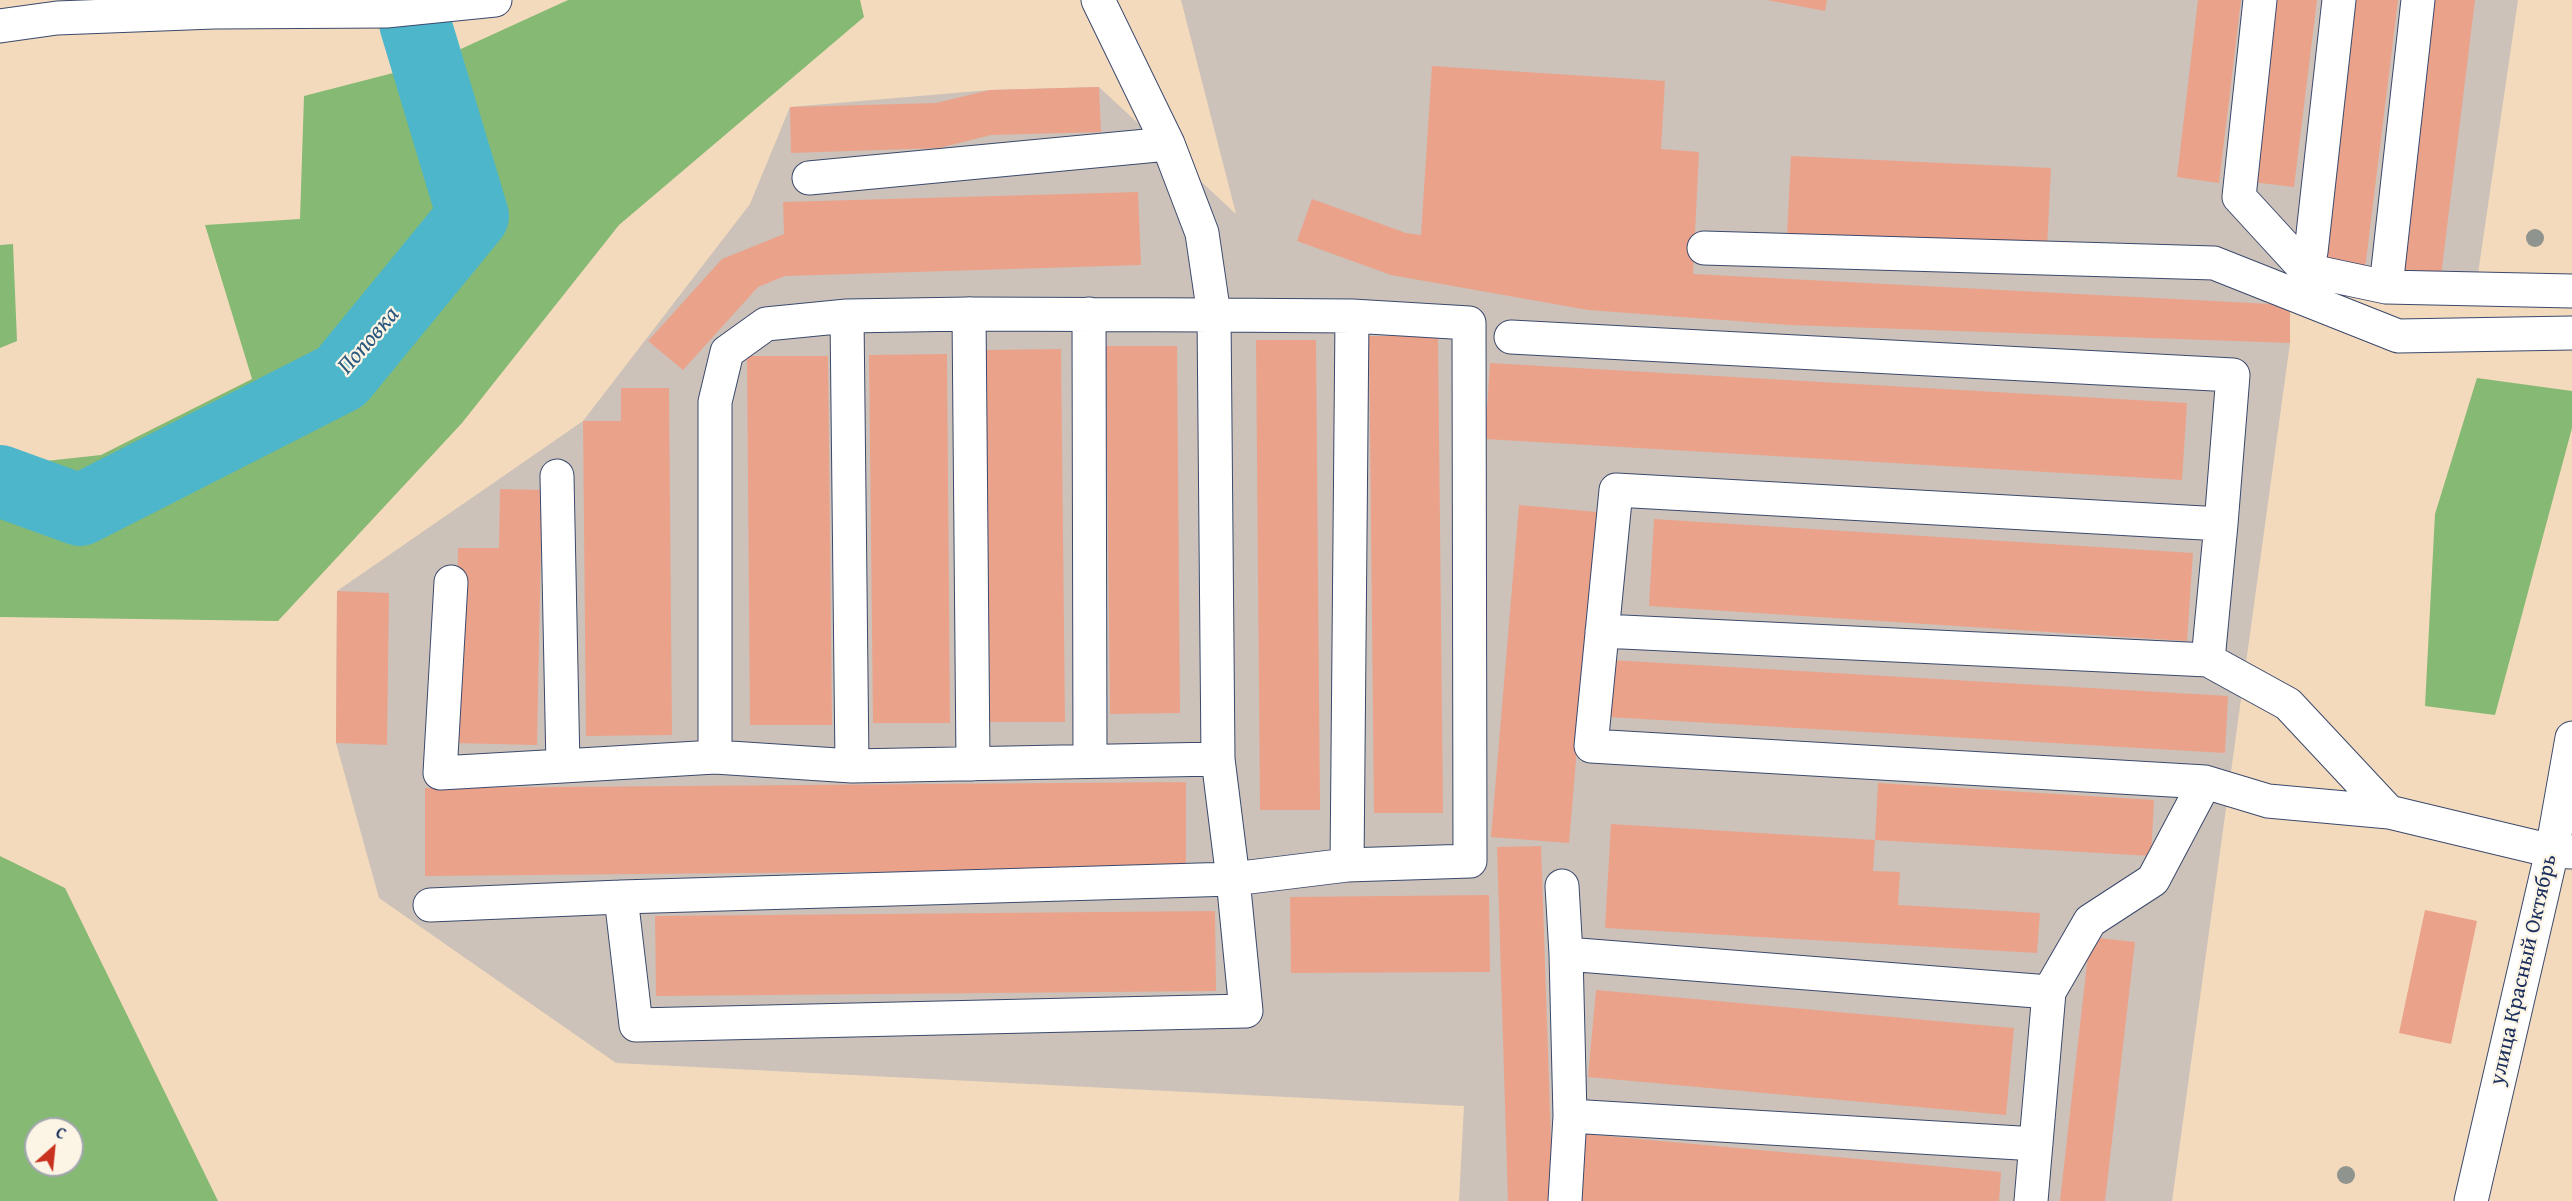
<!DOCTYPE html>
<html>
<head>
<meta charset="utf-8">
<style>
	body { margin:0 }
	#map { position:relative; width:2572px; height:1201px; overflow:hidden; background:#f3dabc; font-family:"Gentium Book Plus",serif }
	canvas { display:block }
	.north { position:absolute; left:24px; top:1117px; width:60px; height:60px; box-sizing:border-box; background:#fcf5e5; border:2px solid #a2a6af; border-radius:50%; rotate:27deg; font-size:16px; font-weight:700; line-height:24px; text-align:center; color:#1b2f5e }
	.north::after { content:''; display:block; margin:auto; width:21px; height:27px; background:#c8321e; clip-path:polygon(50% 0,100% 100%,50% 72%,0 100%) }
</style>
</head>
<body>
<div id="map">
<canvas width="2572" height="1201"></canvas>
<div class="north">С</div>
</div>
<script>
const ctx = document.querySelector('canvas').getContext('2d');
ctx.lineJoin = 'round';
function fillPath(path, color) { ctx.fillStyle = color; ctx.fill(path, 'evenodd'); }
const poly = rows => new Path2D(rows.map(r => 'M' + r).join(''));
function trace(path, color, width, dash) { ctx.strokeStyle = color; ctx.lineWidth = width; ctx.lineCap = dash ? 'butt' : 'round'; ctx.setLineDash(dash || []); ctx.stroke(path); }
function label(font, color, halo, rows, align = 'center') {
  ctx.font = font + ' "Gentium Book Plus",serif'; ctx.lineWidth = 4.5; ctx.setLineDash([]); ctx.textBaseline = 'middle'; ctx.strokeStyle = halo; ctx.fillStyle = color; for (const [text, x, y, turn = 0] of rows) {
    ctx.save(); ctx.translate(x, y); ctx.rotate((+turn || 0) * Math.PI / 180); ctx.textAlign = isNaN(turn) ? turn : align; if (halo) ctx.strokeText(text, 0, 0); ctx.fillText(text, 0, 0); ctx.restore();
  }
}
fillPath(poly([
	[1181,0,2518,0,2474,301,2289,276,2290,343,2172,1201,1459,1201,1464,1106,616,1063,379,898,336,743,337,591,583,421,750,204,790,107,990,90,1099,87,1236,214]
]), '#ccc2b9');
fillPath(poly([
	[568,0,860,0,864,17,619,225,462,423,278,621,0,617,0,466,101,455,252,379,205,225,300,219,304,96,428,64],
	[13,244,17,341,0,348,0,245],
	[2477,378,2572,391,2572,428,2495,715,2425,706,2435,514],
	[0,856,65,888,218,1201,0,1201],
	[36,1129,72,1129,72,1165,36,1165]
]), '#86b974');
trace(poly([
	[0,481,80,510,341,377,473,216,415,23,416,0]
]), '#4db6cb', 72);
fillPath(poly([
	[1767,0,1827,0,1825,11],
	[2198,0,2241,0,2219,183,2177,177],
	[2274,0,2317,0,2294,187,2252,182],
	[2354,0,2398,0,2365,269,2322,263],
	[2431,0,2475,0,2441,276,2398,271],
	[1432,66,1665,81,1661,149,1699,152,1693,274,2290,305,2290,343,1790,325,1588,310,1391,275,1297,241,1312,199,1406,233,1421,235],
	[1099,87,1101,132,991,135,939,148,791,153,790,107,936,103,990,90],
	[1791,156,2051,168,2047,248,1787,236],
	[1138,192,1141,265,785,276,758,287,683,370,648,341,722,259,784,234,783,202],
	[1369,336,1438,336,1443,813,1374,813],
	[1256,340,1316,340,1320,810,1260,810],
	[1106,346,1177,346,1180,713,1110,714],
	[1061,349,1065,722,990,722,986,350],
	[947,354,950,723,873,723,869,355],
	[747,356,828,356,832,725,750,725],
	[1490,363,2187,403,2182,480,1485,439],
	[621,388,669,388,672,735,586,736,583,421,621,421],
	[500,489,542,490,537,745,455,743,458,548,499,548],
	[1519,505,1597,512,1569,843,1491,837],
	[1654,519,2193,553,2187,641,1649,606],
	[337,591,389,593,387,745,336,743],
	[1611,660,2228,696,2225,753,1608,717],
	[1186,782,1186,869,425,876,425,788],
	[1878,783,2154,800,2151,856,1875,840],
	[1611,824,1875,840,1873,871,1900,872,1898,905,2040,913,2037,953,1605,928],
	[1541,846,1553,1201,1508,1201,1497,847],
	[1489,895,1490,972,1291,973,1290,897],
	[2425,910,2477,921,2451,1044,2399,1033],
	[1215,911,1216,991,656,996,655,916],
	[2090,937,2135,942,2105,1201,2060,1201],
	[1596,990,2014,1028,2006,1115,1588,1077],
	[1584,1134,2001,1172,1999,1201,1578,1201]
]), '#eba28b');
const minor = poly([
	[1098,0,1168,144,1202,233,1214,315,1218,759,852,766,715,757,715,402,727,352,766,324,847,316,969,314,1214,315,1352,316,1469,323,1470,861,1347,865,1233,879,1218,759],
	[2260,0,2239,197,2306,270,2386,287,2572,291],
	[0,26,57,18,214,12,386,11,495,0],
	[809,178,1168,144],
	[1704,248,2214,263,2398,336,2572,333],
	[2311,252,2339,0],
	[2386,287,2418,0],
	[969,314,973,764],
	[1089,314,1090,761],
	[847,316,852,766],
	[1511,337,2233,375,2221,524,1616,490,1591,746,2205,782],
	[557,476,563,766,715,757],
	[451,582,440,773,563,766],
	[1602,631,2208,660,2288,704,2389,812],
	[2208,660,2221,524],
	[1347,865,1352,316],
	[1562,886,1566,954,2049,992],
	[430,905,621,897,1233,879,1246,1011,636,1025,621,897],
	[1570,1116,2036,1144],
	[1565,1201,1570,1116,1566,954],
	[2031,1201,2049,992,2090,921,2153,880,2205,782,2268,801,2389,812,2552,851,2572,852],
	[2471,1201,2552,851,2572,738]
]);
trace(minor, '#3b496c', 35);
trace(minor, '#fff', 33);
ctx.fillStyle = '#8f948e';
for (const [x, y] of [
	[2535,238],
	[2346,1175]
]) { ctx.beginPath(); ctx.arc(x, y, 9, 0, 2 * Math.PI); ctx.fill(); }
label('22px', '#1b2f5e', '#fcf5e5', [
	["улица Красный Октябрь",2524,970,-77]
]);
label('italic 24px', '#2a587f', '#fcf5e5', [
	["Поповка",369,341,-49]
]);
</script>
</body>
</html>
